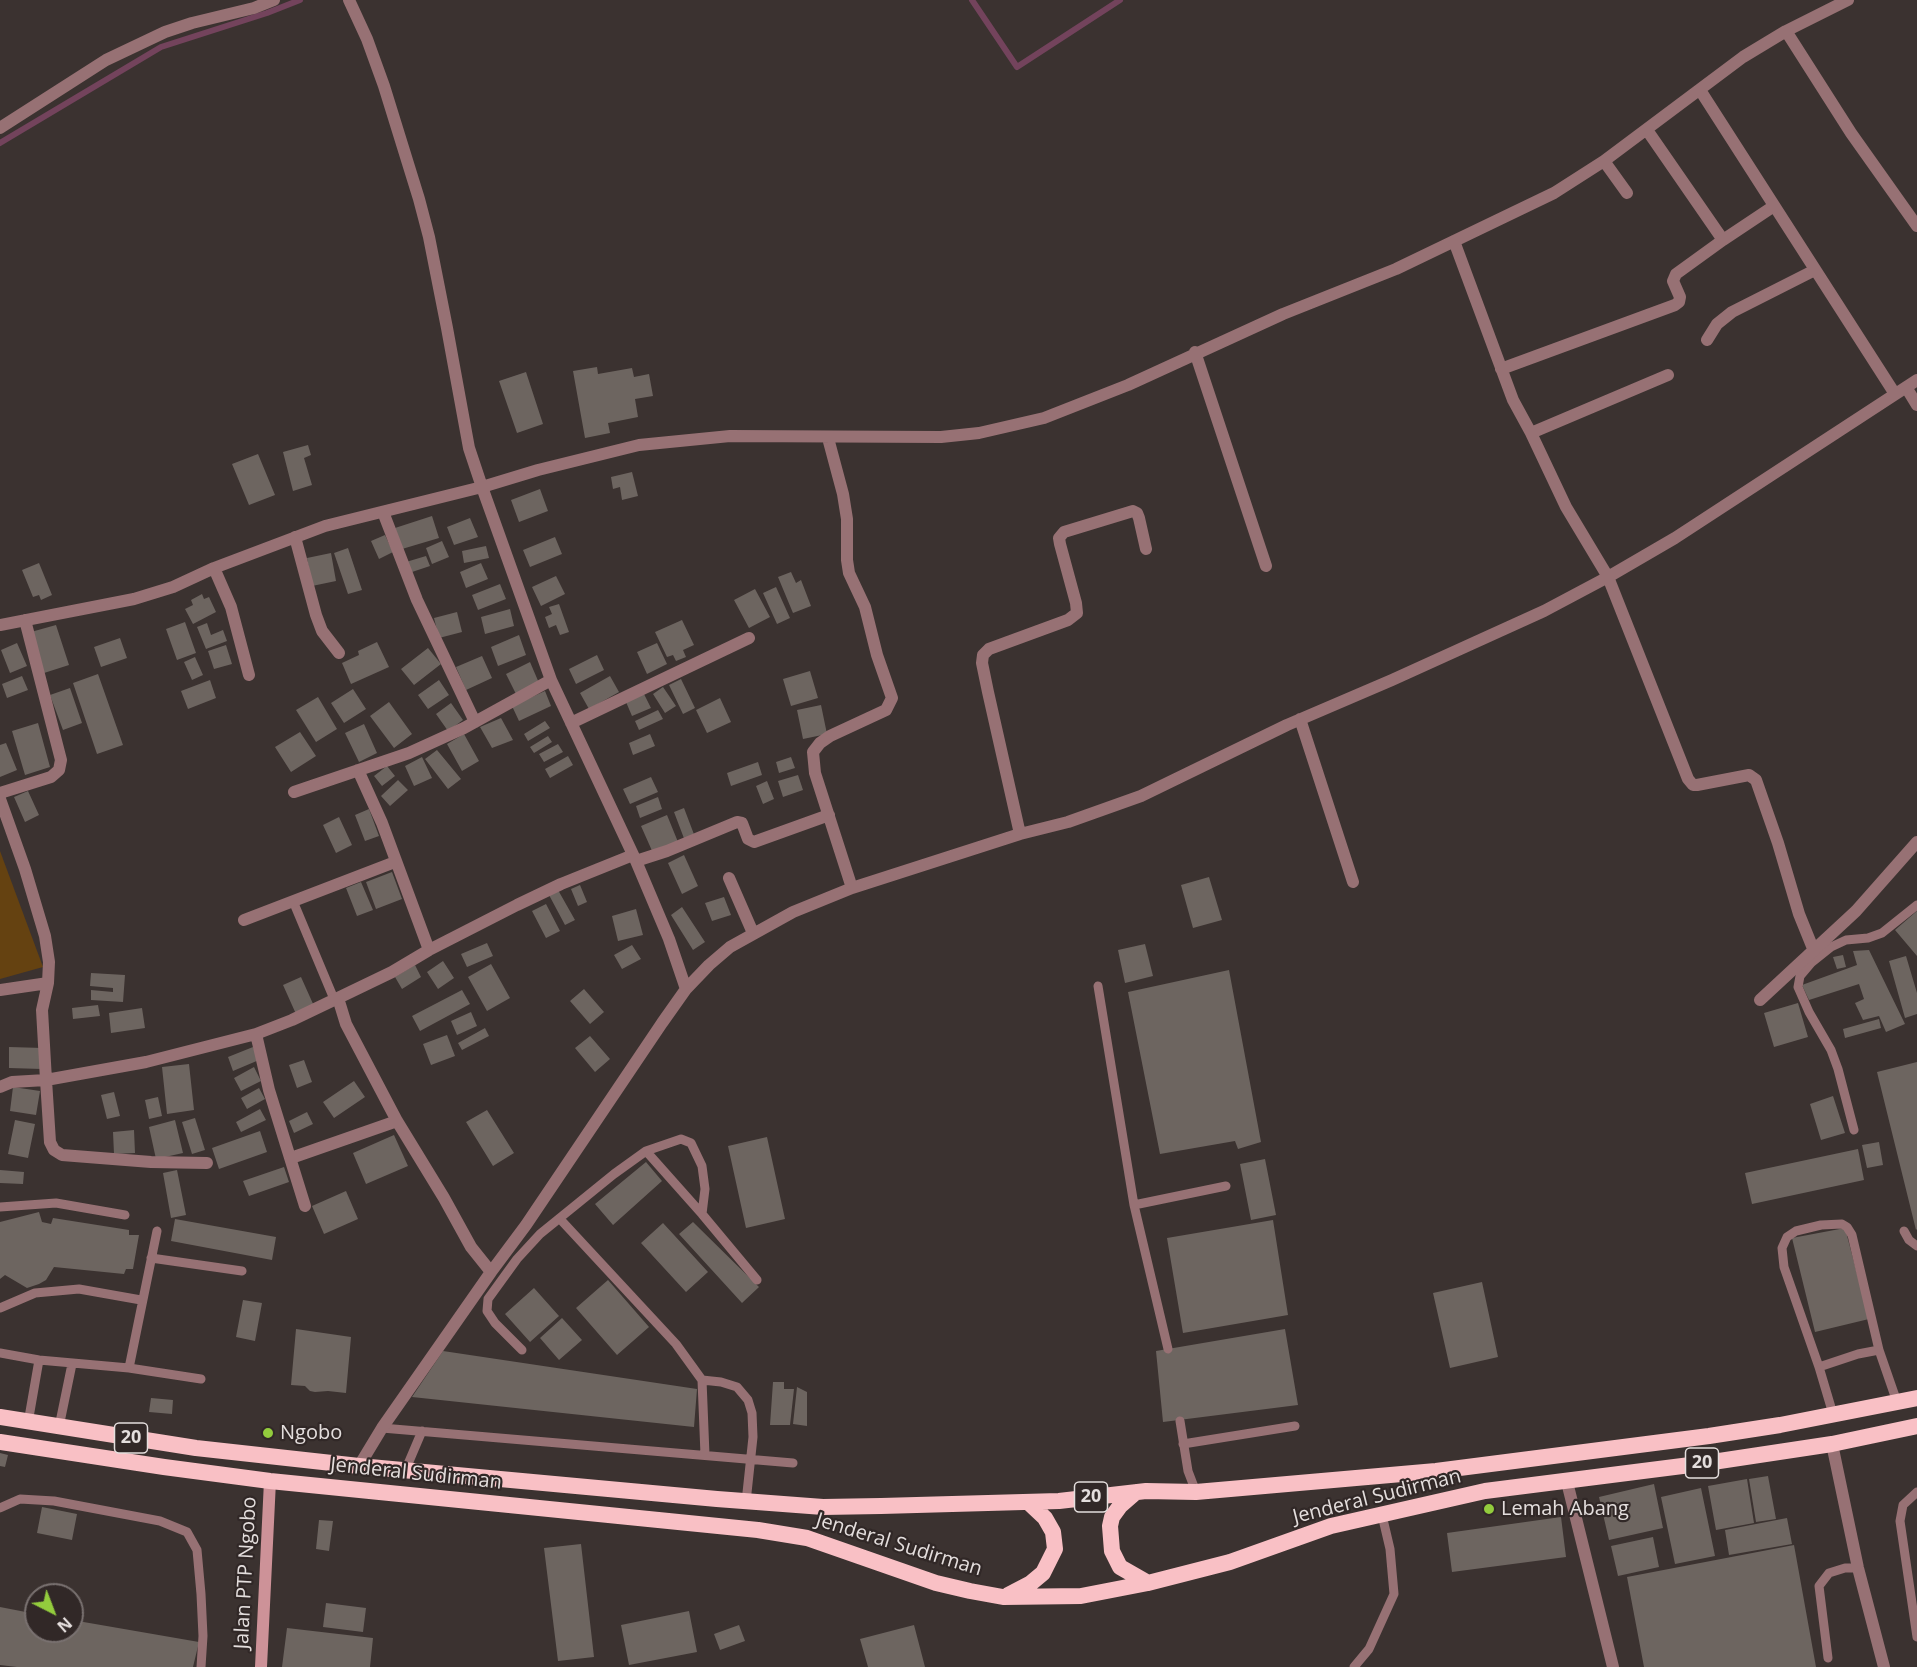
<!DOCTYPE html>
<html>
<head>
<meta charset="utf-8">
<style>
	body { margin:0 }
	#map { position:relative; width:1917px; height:1667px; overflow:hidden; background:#3b3230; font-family:"Open Sans",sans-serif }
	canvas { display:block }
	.north { position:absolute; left:24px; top:1583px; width:60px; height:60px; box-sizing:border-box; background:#312827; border:2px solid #797170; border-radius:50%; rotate:138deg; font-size:16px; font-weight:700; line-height:24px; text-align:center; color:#e4dedd }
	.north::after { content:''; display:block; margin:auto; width:21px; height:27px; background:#93cc3d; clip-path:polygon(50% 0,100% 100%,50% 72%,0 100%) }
</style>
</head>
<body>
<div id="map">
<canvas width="1917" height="1667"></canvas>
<div class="north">N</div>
</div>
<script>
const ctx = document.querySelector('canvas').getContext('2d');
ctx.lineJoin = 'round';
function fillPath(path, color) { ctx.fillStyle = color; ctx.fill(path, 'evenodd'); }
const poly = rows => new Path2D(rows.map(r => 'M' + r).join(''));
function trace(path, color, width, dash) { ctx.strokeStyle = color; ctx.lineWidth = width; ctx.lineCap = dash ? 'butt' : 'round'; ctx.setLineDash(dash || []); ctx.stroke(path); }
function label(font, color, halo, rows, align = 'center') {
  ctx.font = font + ' "Open Sans",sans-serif'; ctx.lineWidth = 4.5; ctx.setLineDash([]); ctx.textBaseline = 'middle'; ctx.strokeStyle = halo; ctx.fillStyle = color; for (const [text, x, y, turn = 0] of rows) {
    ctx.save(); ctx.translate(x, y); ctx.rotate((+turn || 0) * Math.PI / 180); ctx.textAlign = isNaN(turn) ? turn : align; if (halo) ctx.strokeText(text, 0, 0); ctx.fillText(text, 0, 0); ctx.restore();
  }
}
fillPath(poly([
	[0,851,43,967,0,979]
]), '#654211');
trace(poly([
	[972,0,1017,67,1120,0],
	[0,143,161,47,267,13,300,0]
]), '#73435c', 6);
fillPath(poly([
	[597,367,598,374,632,368,634,377,649,374,653,396,635,399,638,417,608,423,610,433,585,438,573,371],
	[526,372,543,424,517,433,499,381],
	[308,445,311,455,304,458,312,485,293,491,283,452],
	[258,454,275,495,249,505,232,464],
	[632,472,638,496,622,500,620,487,613,489,611,477],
	[540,489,548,511,519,522,511,500],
	[432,516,439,538,402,549,395,528],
	[470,518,478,537,454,545,447,527],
	[385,535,393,552,379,559,371,541],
	[555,537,562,554,530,567,523,550],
	[442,541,449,557,432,564,426,548],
	[486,546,489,558,464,563,462,551],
	[348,548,362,590,348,594,334,553],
	[331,553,336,581,312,586,307,558],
	[426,556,430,566,409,573,406,562],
	[39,563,52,595,41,600,39,595,33,597,22,570],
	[481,563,488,579,466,588,460,572],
	[791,572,796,583,801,580,811,606,793,613,778,577],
	[556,576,565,594,541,606,532,587],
	[500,584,506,599,478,610,472,595],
	[776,587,790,618,777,624,763,593],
	[755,589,770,617,749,628,734,600],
	[202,594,204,599,209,597,216,612,193,624,185,609,193,605,191,600],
	[559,604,569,632,560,635,556,625,549,628,545,617,552,614,549,607],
	[510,609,514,626,485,634,481,617],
	[457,612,462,632,439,638,434,618],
	[682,620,694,645,683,650,686,657,676,661,673,655,667,657,655,632],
	[185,622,196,653,177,660,166,629],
	[207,623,211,635,223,630,227,641,206,649,197,627],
	[56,625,69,665,44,673,31,632],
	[519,635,526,655,498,666,491,647],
	[120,638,127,658,101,667,94,647],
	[377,642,389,667,351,684,342,663,359,655,358,651],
	[17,643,27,666,10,673,1,650],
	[657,643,667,664,647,674,637,652],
	[226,645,232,664,214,669,208,651],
	[428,648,441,664,414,685,401,669],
	[597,655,604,670,576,684,569,669],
	[482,656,492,678,466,690,456,667],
	[195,657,203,675,192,680,184,662],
	[530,662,539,683,516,694,506,674],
	[810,671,818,698,791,706,783,679],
	[98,674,123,745,97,754,73,683],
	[22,676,28,690,7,698,2,684],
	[610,676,619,692,589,709,580,693],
	[681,679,695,708,683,714,669,685],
	[210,680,216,698,188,709,181,691],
	[439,680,449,695,428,709,418,695],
	[663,687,676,706,665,713,653,694],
	[70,688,82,723,63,730,50,695],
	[353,689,366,709,344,723,331,703],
	[545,691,551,706,519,721,512,706],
	[644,694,651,708,632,716,626,702],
	[318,697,337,729,316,742,296,710],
	[720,698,731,722,707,733,696,710],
	[389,702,412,734,394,748,370,716],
	[451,703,463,720,448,731,436,714],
	[821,705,827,734,803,739,797,710],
	[658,710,663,719,639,730,635,721],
	[501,718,513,740,492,748,480,727],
	[545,721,550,728,528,741,524,734],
	[38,723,50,767,25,775,12,731],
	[364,724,377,753,359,762,345,733],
	[300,732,316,756,291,772,275,747],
	[464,734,479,761,462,771,447,744],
	[650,734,655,746,633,755,629,743],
	[548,736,552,742,534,753,530,747],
	[6,743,17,770,0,777,0,745],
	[558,744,563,752,544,762,539,754],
	[437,750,461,779,448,789,425,759],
	[568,756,573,765,550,778,545,769],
	[422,757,432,778,414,786,405,766],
	[791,757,795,768,779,773,776,762],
	[758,762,762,775,731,786,727,773],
	[387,766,395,776,382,786,374,776],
	[798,775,803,790,783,797,778,781],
	[651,777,658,792,630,804,623,789],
	[398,780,408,790,390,806,381,796],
	[767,781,774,799,763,804,756,786],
	[28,791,39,815,25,822,14,797],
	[658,797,662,809,640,818,636,806],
	[684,808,695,837,685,841,674,812],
	[369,809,379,836,365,841,355,815],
	[667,815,678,842,653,853,641,826],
	[339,817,352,845,336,853,323,825],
	[684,855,698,886,682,894,668,863],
	[392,872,402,899,376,909,366,882],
	[1209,877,1222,920,1193,928,1181,885],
	[361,882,373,910,357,916,346,888],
	[580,885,587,902,578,906,571,889],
	[558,890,575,920,565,925,549,895],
	[724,897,731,915,712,921,705,903],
	[546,904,560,931,546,938,532,911],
	[682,907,705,942,693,950,671,915],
	[636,909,643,935,618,941,612,916],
	[1917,911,1917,956,1895,930],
	[487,943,493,956,467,967,461,954],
	[1145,944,1153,976,1125,983,1118,950],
	[632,945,641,959,622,969,614,955],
	[1869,950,1905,1024,1886,1032,1879,1016,1863,1020,1855,1003,1864,999,1859,984,1809,1000,1802,985,1857,965,1853,951],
	[1843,955,1846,967,1837,969,1833,957],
	[1906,956,1917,993,1917,1014,1905,1018,1889,961],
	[443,961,454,978,438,989,427,972],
	[491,964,510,998,487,1011,468,977],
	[415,965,421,977,402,989,395,977],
	[1229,970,1261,1142,1238,1149,1235,1141,1160,1154,1128,992],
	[91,973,125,975,123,1002,91,1000,91,990,113,992,113,988,90,986],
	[301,977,314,1006,296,1014,283,985],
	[584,989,604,1012,590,1024,570,1001],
	[462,990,470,1004,420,1031,412,1016],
	[1798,1003,1808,1037,1774,1047,1764,1013],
	[98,1005,100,1016,73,1019,72,1008],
	[142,1008,145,1028,111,1033,109,1013],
	[471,1012,477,1026,457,1035,451,1021],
	[1879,1019,1881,1028,1845,1038,1843,1029],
	[485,1028,489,1036,462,1050,458,1043],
	[447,1035,455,1056,431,1065,423,1044],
	[590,1036,610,1059,595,1072,575,1048],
	[9,1047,43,1048,42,1069,9,1068],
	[253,1047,259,1060,233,1071,228,1057],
	[304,1060,312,1082,297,1088,289,1065],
	[1917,1062,1917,1229,1916,1230,1877,1072],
	[189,1064,194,1110,167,1114,162,1067],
	[254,1067,261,1081,241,1091,234,1078],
	[354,1081,365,1097,334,1118,323,1102],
	[13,1087,40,1091,36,1115,10,1111],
	[259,1088,265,1099,247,1109,241,1098],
	[114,1092,120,1116,107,1119,101,1095],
	[1833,1096,1845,1133,1821,1140,1810,1104],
	[158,1097,162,1116,149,1119,145,1100],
	[260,1109,266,1120,241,1132,236,1122],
	[487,1110,514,1153,493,1166,466,1122],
	[307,1112,313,1124,294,1133,289,1121],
	[195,1118,205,1150,192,1154,182,1122],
	[15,1120,35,1124,28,1158,8,1154],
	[175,1120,183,1153,156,1159,149,1127],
	[134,1130,135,1153,114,1154,113,1132],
	[260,1131,267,1152,219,1169,212,1148],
	[394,1135,408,1166,366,1184,353,1153],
	[767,1137,785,1219,746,1228,728,1146],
	[1879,1142,1883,1165,1867,1168,1862,1145],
	[1858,1149,1864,1180,1752,1204,1745,1173],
	[1265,1159,1276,1215,1251,1220,1240,1164],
	[646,1162,662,1181,613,1225,595,1204],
	[284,1167,289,1182,249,1196,243,1181],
	[0,1170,24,1172,23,1184,0,1183],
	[177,1170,186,1215,171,1218,163,1173],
	[346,1191,358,1219,324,1234,312,1206],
	[39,1212,42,1222,51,1224,53,1218,129,1230,129,1235,139,1235,133,1269,126,1269,124,1274,54,1267,46,1280,39,1284,27,1288,5,1275,0,1279,0,1222],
	[175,1219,276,1237,272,1260,171,1241],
	[1273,1220,1288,1315,1183,1333,1167,1238],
	[693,1222,759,1287,742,1303,679,1234],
	[663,1223,708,1272,686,1292,641,1243],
	[1845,1228,1869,1319,1815,1332,1792,1238],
	[608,1280,649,1327,617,1355,576,1308],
	[1482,1282,1498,1357,1450,1368,1433,1293],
	[534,1288,559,1316,530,1342,505,1314],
	[243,1300,262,1303,255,1341,236,1337],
	[562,1318,582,1340,559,1360,540,1338],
	[296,1329,351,1337,346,1393,328,1391,315,1392,310,1391,305,1386,291,1385],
	[1285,1329,1298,1405,1163,1422,1156,1351],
	[443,1351,697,1389,694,1427,412,1397],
	[773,1382,784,1382,784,1389,794,1389,790,1425,770,1425],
	[797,1387,807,1392,807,1426,793,1424],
	[151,1398,173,1400,172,1414,149,1412],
	[0,1453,8,1455,5,1467,0,1466],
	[1768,1476,1776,1519,1756,1522,1749,1479],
	[1747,1479,1754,1523,1716,1530,1708,1486],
	[1654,1484,1663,1528,1609,1540,1599,1497],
	[1701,1488,1715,1556,1675,1564,1661,1497],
	[42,1507,77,1514,72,1540,37,1533],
	[1561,1517,1566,1557,1452,1572,1447,1533],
	[1787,1518,1792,1544,1729,1555,1725,1530],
	[319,1520,333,1521,329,1551,316,1549],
	[1653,1537,1659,1567,1618,1576,1611,1546],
	[581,1544,594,1657,558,1661,544,1548],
	[1794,1545,1816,1667,1644,1667,1627,1577],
	[326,1603,366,1608,363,1632,323,1627],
	[0,1607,36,1614,36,1631,72,1631,72,1620,199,1642,193,1667,17,1667,0,1665],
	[689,1611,697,1652,629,1665,621,1625],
	[739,1625,745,1641,720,1650,714,1634],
	[914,1625,925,1667,868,1667,860,1639],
	[287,1628,373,1638,370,1667,282,1667]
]), '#6d6560');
trace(poly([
	[293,901,334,999],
	[1098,986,1134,1205,1168,1349],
	[1854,1130,1838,1069,1831,1050,1809,1012,1798,987,1800,976,1811,963,1831,947,1846,940,1868,938,1882,933,1917,905],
	[646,1151,702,1214,757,1280],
	[1134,1205,1226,1186],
	[0,1207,56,1203,125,1215],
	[560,1219,676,1344,702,1380,705,1455],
	[1904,1231,1909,1240,1917,1246],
	[151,1258,242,1271],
	[0,1308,35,1293,79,1289,141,1300],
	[522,1350,495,1323,487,1311,488,1299,517,1259,540,1234,614,1174,646,1151,681,1139,691,1143,702,1166,705,1189,702,1214],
	[0,1353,39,1360,129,1368,157,1231],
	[1819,1367,1858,1354,1879,1350],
	[129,1368,201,1379],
	[702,1380,721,1382,737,1387,748,1400,752,1413,753,1437,746,1502],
	[1833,1414,1819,1367,1784,1267,1782,1248,1787,1237,1796,1231,1821,1225,1842,1224,1847,1227,1852,1235,1879,1350,1897,1402],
	[1180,1421,1188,1471,1196,1492],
	[28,1423,39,1360],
	[59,1427,72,1364],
	[382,1428,793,1463],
	[1183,1444,1295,1426],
	[405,1471,422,1431],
	[1917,1492,1903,1505,1900,1521,1917,1637],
	[0,1508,20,1499,54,1501,160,1521,187,1532,197,1550,201,1594,203,1636,201,1667],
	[1828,1658,1819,1586,1829,1573,1845,1568,1858,1568],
	[1354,1667,1369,1649,1394,1594,1390,1549,1382,1515]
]), '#977174', 9);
trace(poly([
	[349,0,367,39,384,86,419,199,429,237,447,328,469,448,482,487,551,680,636,861,669,939,686,989],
	[1786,31,1851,133,1917,226],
	[1700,90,1895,394],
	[0,128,106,60,165,32,192,23,254,8,274,0],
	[1647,130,1723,240],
	[1604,161,1627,193],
	[1454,241,1513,400,1531,433,1566,507,1608,577,1688,779,1693,785,1697,785,1749,775,1756,780,1778,843,1799,914,1814,951],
	[1707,340,1717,324,1732,312,1815,270],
	[1195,352,1266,566],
	[1501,369,1675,305,1679,302,1680,297,1673,281,1676,274,1723,240,1774,206],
	[1906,387,1917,405],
	[1531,433,1668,375],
	[828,438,843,494,847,519,847,560,849,573,865,607,877,655,892,698,886,710,830,736,820,743,813,752,815,773,852,888],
	[383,512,417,600,475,722],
	[295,537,316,615,322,631,339,653],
	[214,568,231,607,249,675],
	[0,625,134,599,173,587,214,568,325,526,482,487,538,470,639,445,730,436,941,437,979,433,1044,418,1128,385,1283,314,1396,269,1554,193,1604,161,1743,57,1786,31,1848,0],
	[1300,719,1353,882],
	[571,723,749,638],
	[358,770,382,823,429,950],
	[294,792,409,753,464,728,551,680],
	[0,793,51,777,59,770,61,760,25,620],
	[0,799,25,869,45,936,49,962,48,983,42,1010,46,1080,12,1082,0,1087],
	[1020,834,988,692,982,663,983,655,989,649,1068,620,1077,613,1076,603,1060,544,1059,538,1064,532,1133,511,1137,513,1139,518,1146,549],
	[636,861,667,851,737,822,742,823,748,839,754,842,829,815],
	[729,878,753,933],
	[244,920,395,862],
	[0,990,48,983],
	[1760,1000,1856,911,1917,842],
	[291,1158,397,1121],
	[207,1163,151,1162,62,1155,54,1150,50,1142,46,1080,146,1062,256,1034],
	[305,1206,269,1090,256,1034,292,1020,338,998],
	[491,1272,471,1247,444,1198,397,1121,346,1024,338,998,392,972,429,950,517,905,561,884,633,855],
	[1832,1444,1858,1568,1884,1667],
	[359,1466,382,1428,491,1272,526,1225,662,1023,686,989,709,965,730,947,793,912,852,888,1020,834,1068,822,1141,796,1287,725,1392,680,1544,611,1608,577,1675,538,1917,380],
	[1567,1482,1613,1667]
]), '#977174', 12);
trace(poly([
	[261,1667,270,1481]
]), '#cd9298', 12);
trace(poly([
	[0,1417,196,1448,359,1466,717,1499,823,1507,881,1506,1059,1501,1146,1491,1196,1492,1436,1471,1709,1436,1780,1425,1917,1398],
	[0,1442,164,1467,270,1481,758,1530,807,1538,936,1583,970,1591,1003,1597,1081,1596,1148,1583,1230,1562,1331,1526,1485,1491,1706,1463,1832,1444,1917,1426],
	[1136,1492,1120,1506,1112,1517,1110,1526,1112,1551,1120,1567,1148,1583],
	[1008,1595,1031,1583,1043,1573,1055,1549,1053,1532,1045,1518,1028,1502]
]), '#f9c0c5', 16);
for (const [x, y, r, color] of [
	[268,1433,6,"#93cc3d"],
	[1489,1509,6,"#93cc3d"]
]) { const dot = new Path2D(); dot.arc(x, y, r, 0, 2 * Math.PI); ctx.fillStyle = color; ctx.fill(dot); trace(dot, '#312827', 2); }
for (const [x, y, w] of [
	[131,1438,33],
	[1702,1463,33],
	[1091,1497,33]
]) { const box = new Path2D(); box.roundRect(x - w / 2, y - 15, w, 30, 4.5); ctx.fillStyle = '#312827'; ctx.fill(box); trace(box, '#e4dedd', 1.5); }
label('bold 18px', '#e4dedd', null, [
	["20",131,1438],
	["20",1702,1463],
	["20",1091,1497]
]);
label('20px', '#e4dedd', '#312827', [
	["Ngobo",280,1433],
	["Lemah Abang",1501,1509]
], 'left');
label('20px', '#e4dedd', '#312827', [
	["Jenderal Sudirman",416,1474,6],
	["Jenderal Sudirman",1377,1497,-14],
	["Jenderal Sudirman",899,1545,17],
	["Jalan PTP Ngobo",246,1573,-87]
]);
</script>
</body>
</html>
